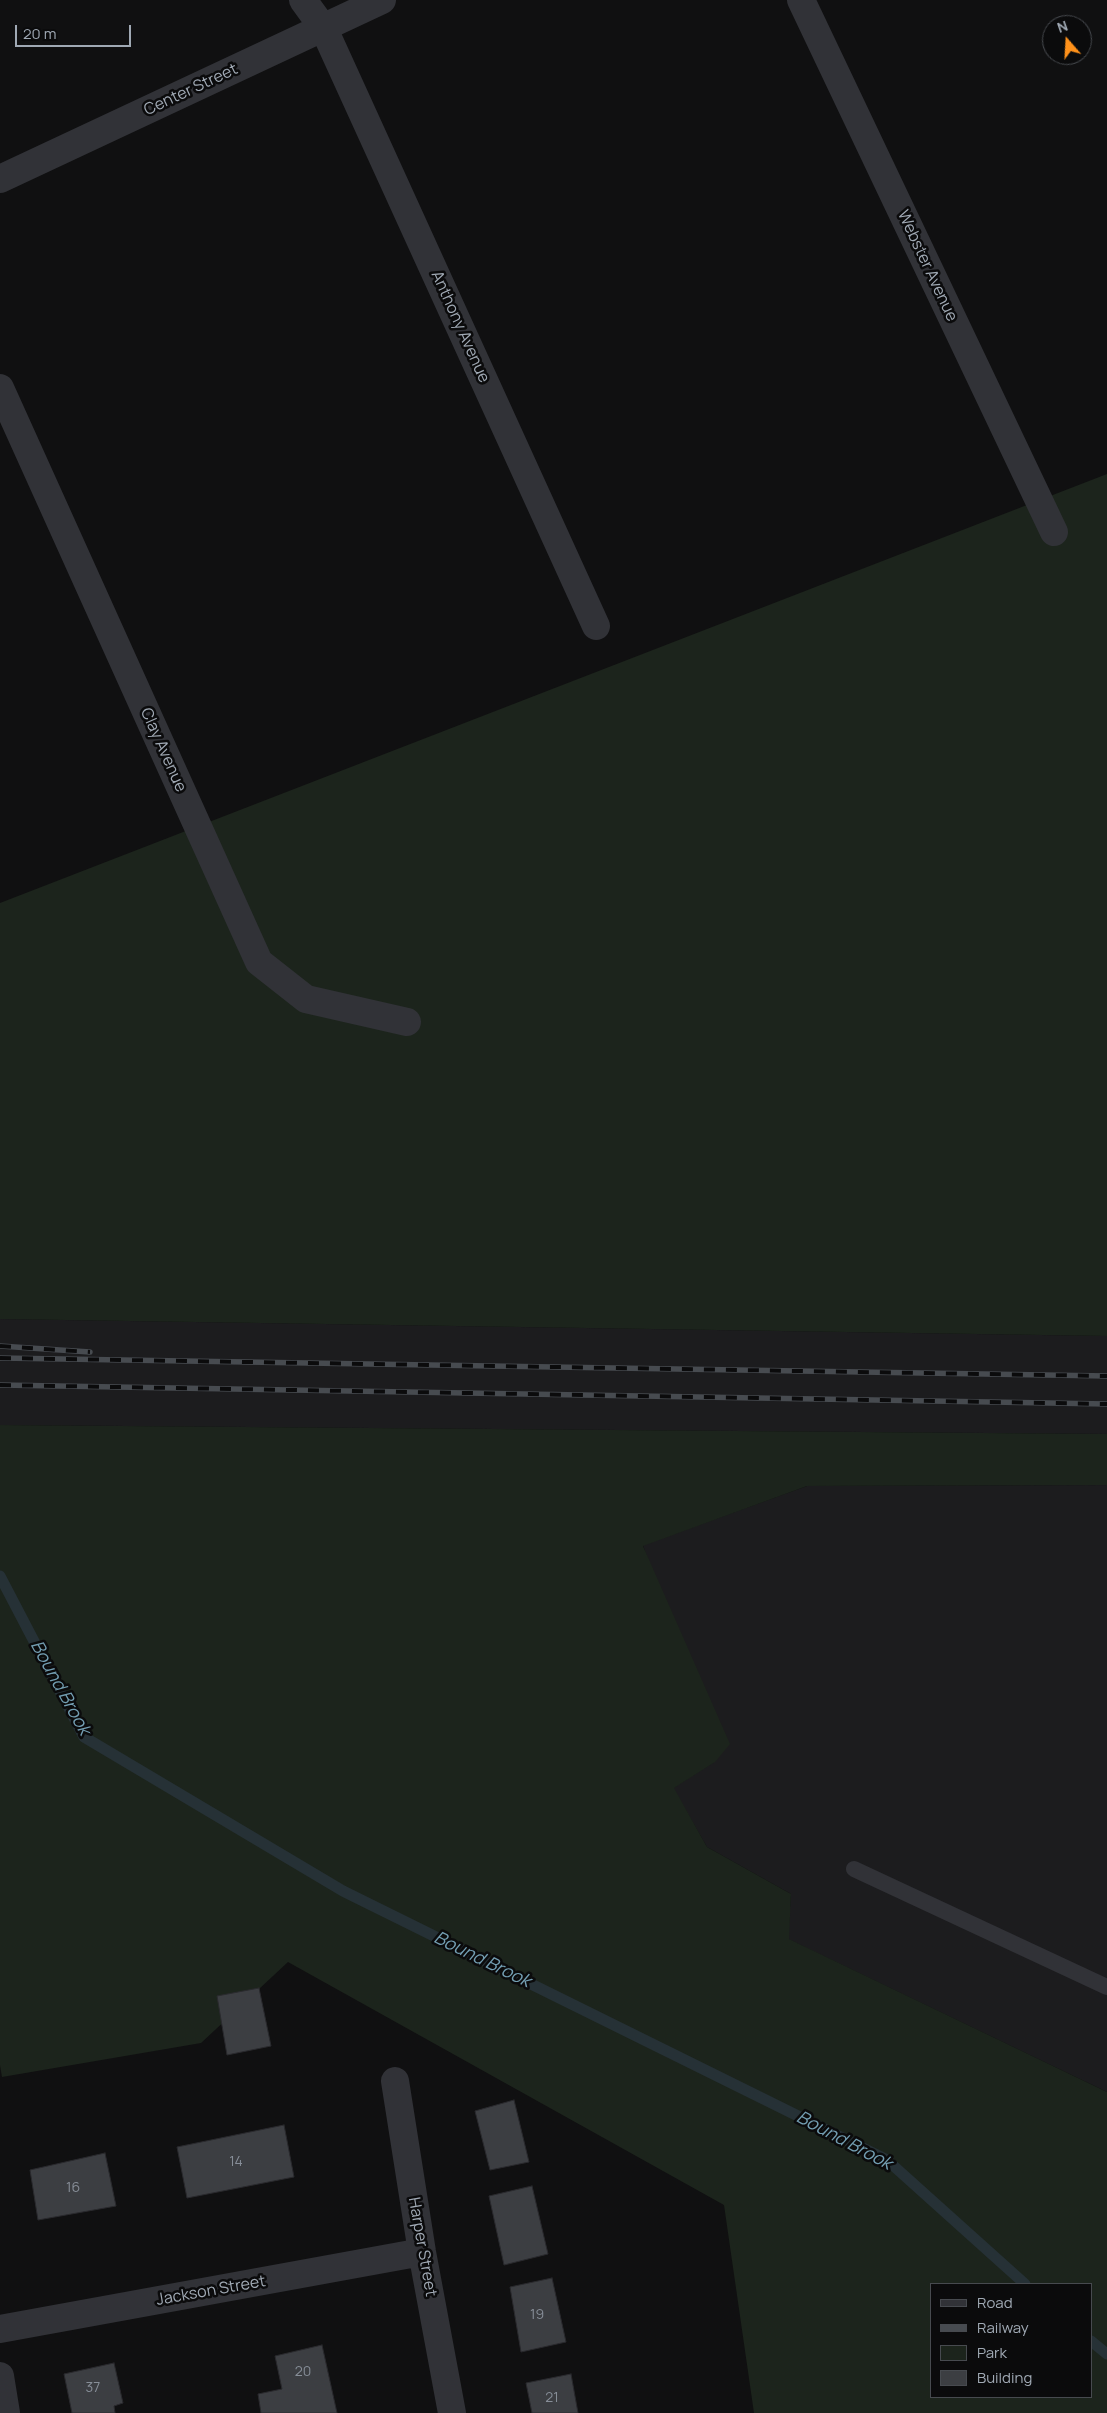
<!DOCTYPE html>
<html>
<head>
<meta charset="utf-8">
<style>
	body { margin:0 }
	#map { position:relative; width:1107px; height:2413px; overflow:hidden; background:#101011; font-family:Manrope,sans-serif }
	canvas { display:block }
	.legend { position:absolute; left:930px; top:2283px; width:162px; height:115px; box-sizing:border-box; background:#0b0b0c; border:1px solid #474a4f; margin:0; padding:6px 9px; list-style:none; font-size:15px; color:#a0a9b4 }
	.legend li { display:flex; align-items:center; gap:10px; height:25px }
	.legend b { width:25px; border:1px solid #474a4f }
	.north { position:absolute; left:1042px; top:15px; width:50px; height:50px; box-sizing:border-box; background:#0b0b0c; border:1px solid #474a4f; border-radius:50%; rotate:341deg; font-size:14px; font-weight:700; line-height:20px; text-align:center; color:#a0a9b4 }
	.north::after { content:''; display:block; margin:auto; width:18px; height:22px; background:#ff911a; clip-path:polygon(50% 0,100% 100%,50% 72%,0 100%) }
	.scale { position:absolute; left:15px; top:25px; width:116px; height:22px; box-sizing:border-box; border:2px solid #a0a9b4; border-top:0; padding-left:6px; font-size:15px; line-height:18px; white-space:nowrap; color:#a0a9b4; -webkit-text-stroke:4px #0b0b0c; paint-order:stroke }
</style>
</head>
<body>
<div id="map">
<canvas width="1107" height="2413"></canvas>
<ul class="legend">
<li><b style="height:6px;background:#313237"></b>Road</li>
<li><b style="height:6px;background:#474b50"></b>Railway</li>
<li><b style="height:14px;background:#1c241c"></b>Park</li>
<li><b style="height:14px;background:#3c3e42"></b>Building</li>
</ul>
<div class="north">N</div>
<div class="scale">20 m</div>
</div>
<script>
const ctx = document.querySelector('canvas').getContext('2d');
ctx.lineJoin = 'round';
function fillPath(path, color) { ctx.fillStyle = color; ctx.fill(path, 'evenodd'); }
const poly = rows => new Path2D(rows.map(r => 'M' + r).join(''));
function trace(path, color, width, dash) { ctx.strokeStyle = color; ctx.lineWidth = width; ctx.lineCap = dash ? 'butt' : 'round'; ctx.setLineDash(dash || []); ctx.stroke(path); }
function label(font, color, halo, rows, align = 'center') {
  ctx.font = font + ' Manrope,sans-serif'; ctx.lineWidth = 5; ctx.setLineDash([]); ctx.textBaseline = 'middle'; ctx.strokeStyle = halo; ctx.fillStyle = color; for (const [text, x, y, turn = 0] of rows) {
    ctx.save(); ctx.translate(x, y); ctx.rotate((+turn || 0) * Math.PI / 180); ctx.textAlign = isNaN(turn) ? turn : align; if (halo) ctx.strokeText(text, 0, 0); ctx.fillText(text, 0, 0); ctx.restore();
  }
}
fillPath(poly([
	[0,1319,1107,1336,1107,1434,0,1425],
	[1107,1485,1107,2092,788,1939,791,1894,707,1847,673,1788,714,1762,643,1545,807,1486]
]), '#1c1c1e');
fillPath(poly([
	[1107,474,1107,1336,0,1319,0,903],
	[0,1425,1107,1434,1107,1485,807,1486,643,1546,730,1744,715,1762,674,1788,707,1847,791,1894,789,1939,1107,2092,1107,2413,754,2413,724,2205,288,1962,201,2043,2,2077,0,2065],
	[931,2284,1091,2284,1091,2397,931,2397]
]), '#1c241c');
trace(poly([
	[0,1576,84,1737,343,1891,887,2160,1025,2284],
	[1091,2341,1107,2354]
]), '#263136', 11);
const building = poly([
	[259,1988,271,2046,227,2055,217,1996,259,1988],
	[514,2100,529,2162,490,2170,475,2111,514,2100],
	[284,2125,294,2177,187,2198,177,2147,284,2125],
	[105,2153,116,2206,38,2220,30,2170,105,2153],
	[532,2186,548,2254,504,2265,489,2196,532,2186],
	[552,2278,566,2342,521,2352,510,2287,552,2278],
	[322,2345,337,2413,261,2413,258,2394,282,2389,275,2356,322,2345],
	[114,2363,123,2403,114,2406,115,2413,72,2413,64,2374,114,2363],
	[571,2374,578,2413,532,2413,526,2383,571,2374]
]);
fillPath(building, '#3c3e42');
trace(building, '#2a2a2e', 1);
trace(poly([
	[854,1869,1107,1987]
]), '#313237', 16);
trace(poly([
	[303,0,324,29,596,626],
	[801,0,1054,532],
	[0,179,382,0],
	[0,388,259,962,306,999,407,1022],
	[395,2081,422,2252,452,2413],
	[0,2329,422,2252],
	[0,2376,6,2413]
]), '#313237', 28);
const rail = poly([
	[0,1346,90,1352],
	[0,1358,1107,1376],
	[0,1385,1107,1404]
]);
trace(rail, '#474b50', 5.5);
trace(rail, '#0b0b0c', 4, [11]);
label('14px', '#878e98', null, [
	["14",236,2162],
	["16",73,2188],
	["19",537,2315],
	["20",303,2372],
	["37",93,2388],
	["21",552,2398]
]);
label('16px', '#a0a9b4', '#0b0b0c', [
	["Center Street",191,90,-25],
	["Webster Avenue",927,266,65],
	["Anthony Avenue",460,327,66],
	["Clay Avenue",163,750,66],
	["Harper Street",422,2247,80],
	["Jackson Street",211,2291,-10]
]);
label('italic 18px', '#739eb2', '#0b0b0c', [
	["Bound Brook",60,1688,61],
	["Bound Brook",482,1960,26],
	["Bound Brook",844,2141,28]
]);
</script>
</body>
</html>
